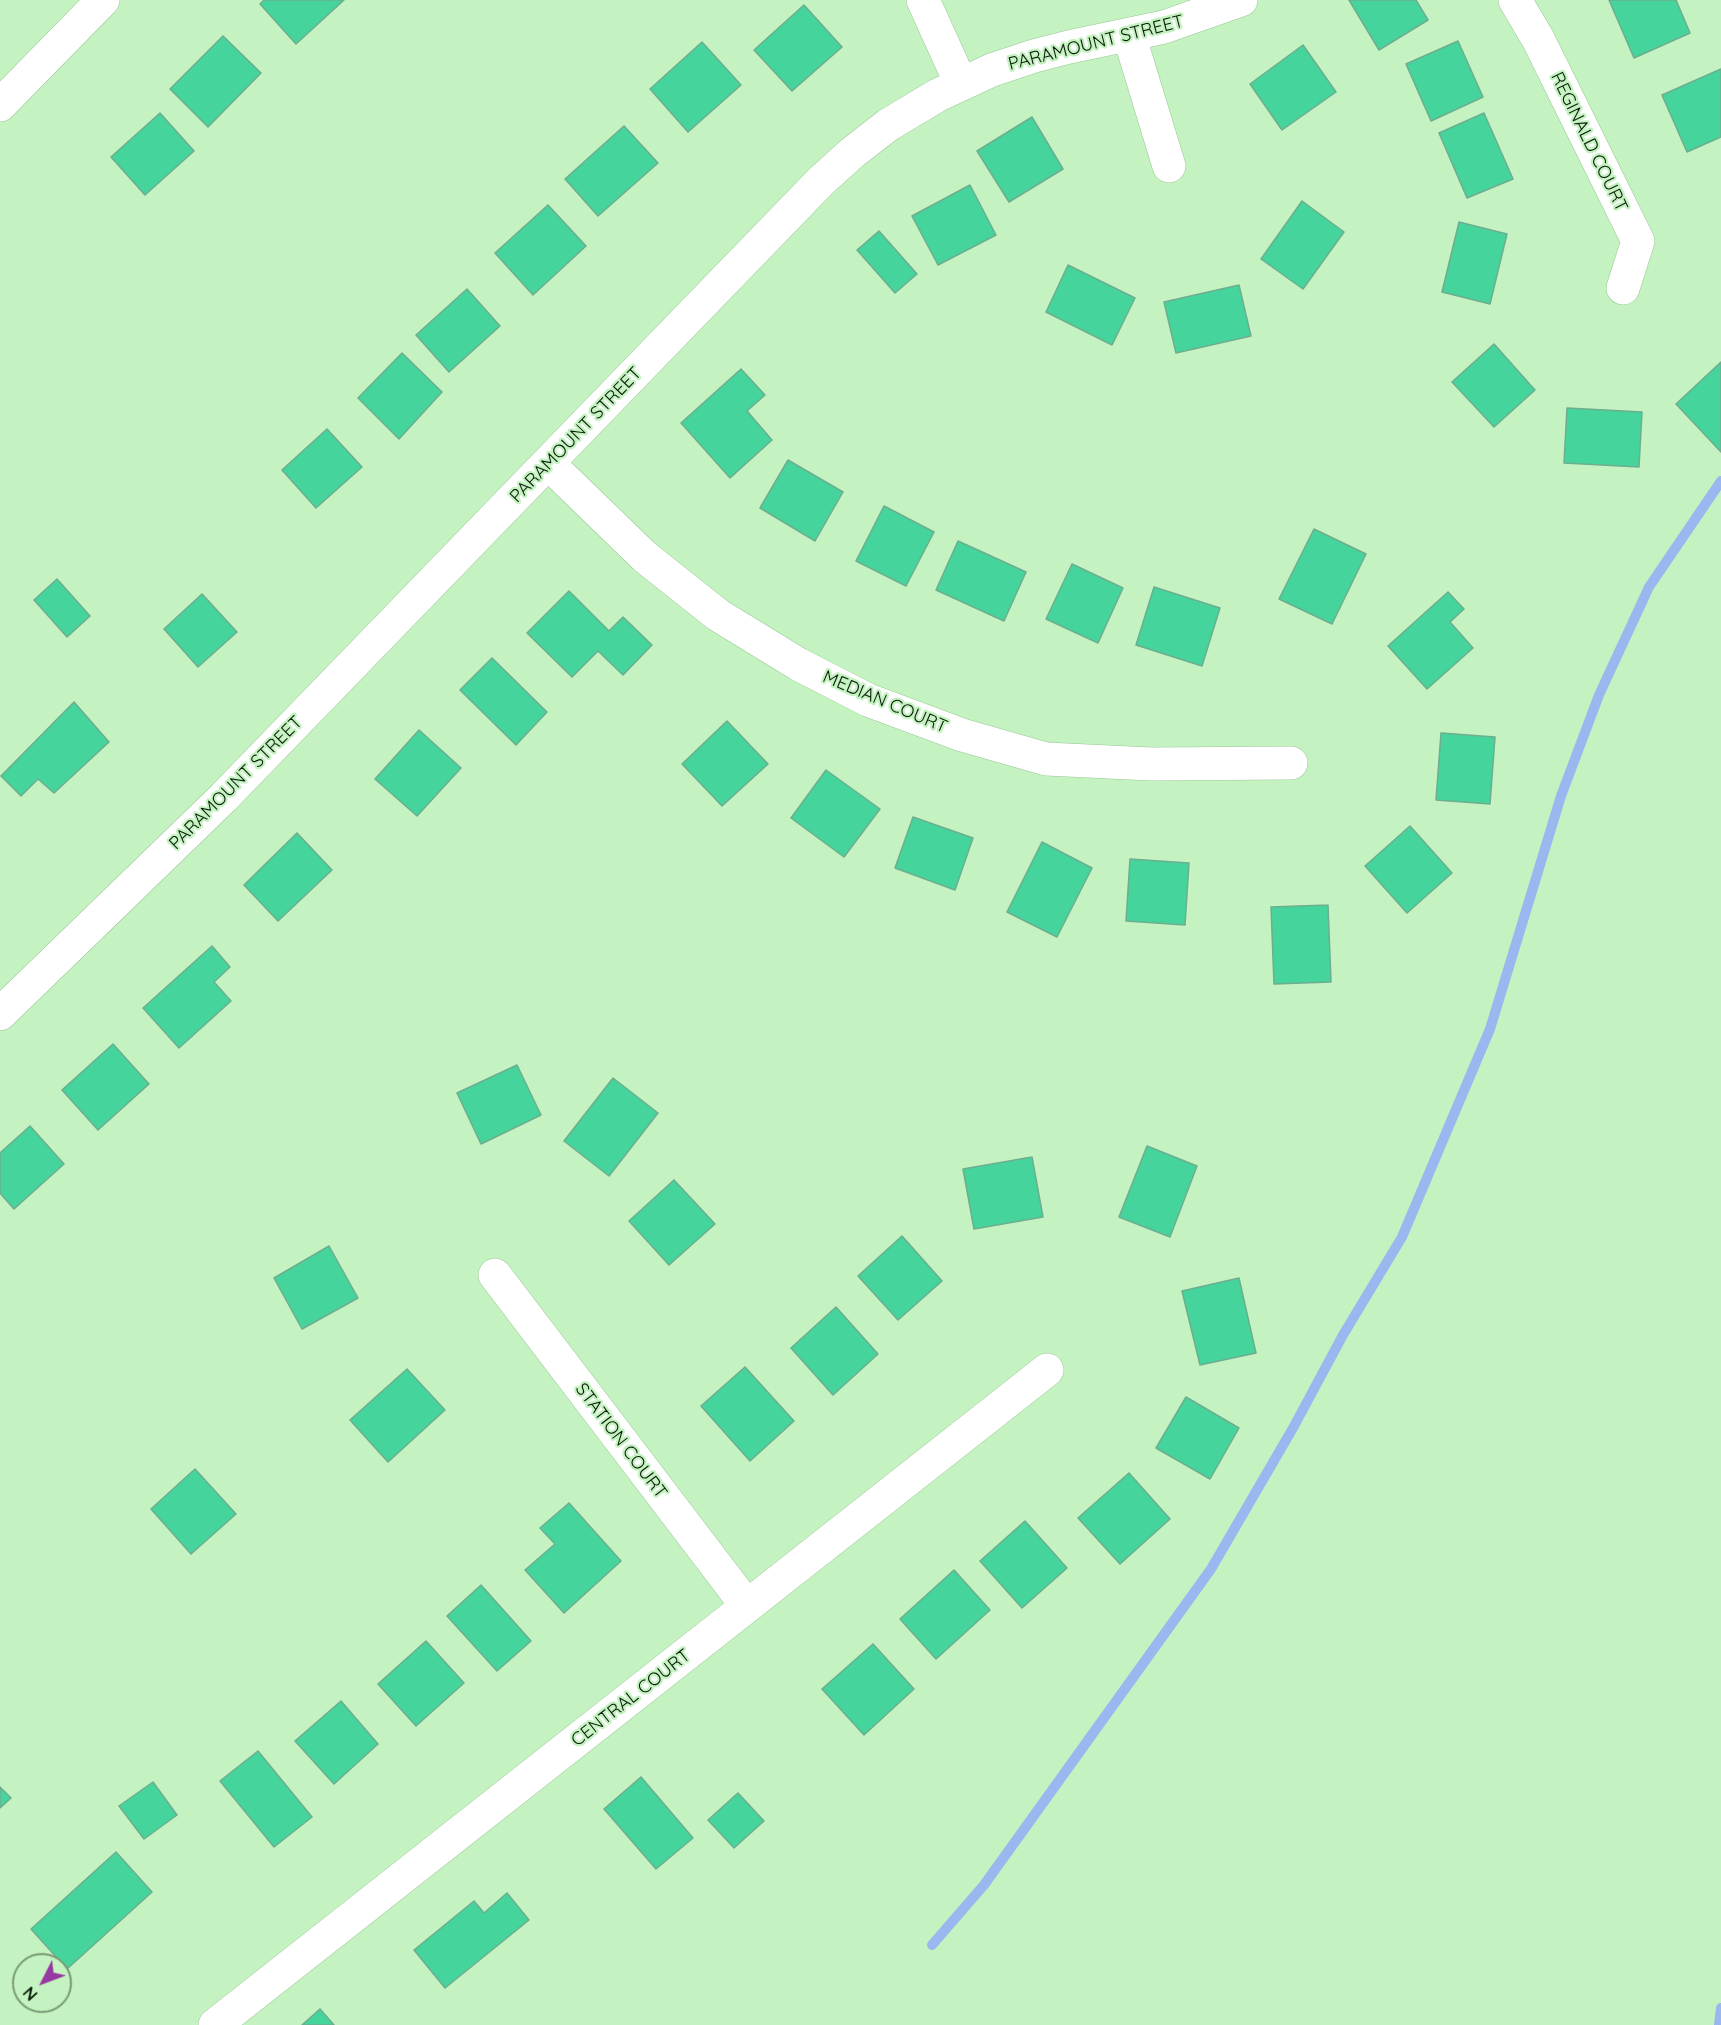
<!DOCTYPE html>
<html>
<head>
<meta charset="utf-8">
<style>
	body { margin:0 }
	#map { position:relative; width:1721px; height:2025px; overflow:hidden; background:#c4f2c0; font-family:Quicksand,sans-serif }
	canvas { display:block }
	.north { position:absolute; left:12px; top:1953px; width:60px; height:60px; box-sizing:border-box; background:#c4f2c0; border:2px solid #799c76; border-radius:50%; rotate:228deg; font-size:16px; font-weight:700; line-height:24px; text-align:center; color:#091a08 }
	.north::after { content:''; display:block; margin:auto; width:21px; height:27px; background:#9739a2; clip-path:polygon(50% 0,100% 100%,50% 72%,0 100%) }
</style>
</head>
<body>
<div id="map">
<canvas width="1721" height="2025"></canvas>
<div class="north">N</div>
</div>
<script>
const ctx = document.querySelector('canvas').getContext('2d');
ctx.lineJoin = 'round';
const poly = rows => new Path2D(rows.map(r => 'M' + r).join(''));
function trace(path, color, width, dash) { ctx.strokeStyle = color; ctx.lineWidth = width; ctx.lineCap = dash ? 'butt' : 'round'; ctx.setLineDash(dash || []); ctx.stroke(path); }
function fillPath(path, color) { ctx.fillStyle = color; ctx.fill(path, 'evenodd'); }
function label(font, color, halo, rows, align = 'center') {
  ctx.font = font + ' Quicksand,sans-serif'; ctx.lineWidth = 4.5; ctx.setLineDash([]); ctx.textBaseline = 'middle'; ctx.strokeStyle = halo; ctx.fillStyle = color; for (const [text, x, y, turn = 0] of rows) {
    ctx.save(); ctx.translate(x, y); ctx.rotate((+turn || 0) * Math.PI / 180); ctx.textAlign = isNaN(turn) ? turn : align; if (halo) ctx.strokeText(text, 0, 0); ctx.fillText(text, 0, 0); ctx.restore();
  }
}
trace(poly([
	[932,1945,984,1885,1211,1569,1293,1428,1343,1335,1402,1237,1490,1029,1561,796,1599,695,1649,587,1721,481],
	[1719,2025,1721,2008]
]), '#9ab7f0', 10);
const building = poly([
	[264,0,344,0,296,44,260,4,264,0],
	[1349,0,1416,0,1428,20,1379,50,1349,0],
	[1609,0,1676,0,1690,33,1634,58,1609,0],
	[804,5,842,47,792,91,754,50,804,5],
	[223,36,261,73,208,127,170,89,223,36],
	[1458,41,1483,97,1431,121,1406,64,1458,41],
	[702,42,741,85,688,132,650,89,702,42],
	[1303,45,1336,92,1282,130,1250,84,1303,45],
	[1721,69,1721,137,1687,152,1662,95,1721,69],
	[160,113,194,151,145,195,111,157,160,113],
	[1484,113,1513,179,1467,198,1439,133,1484,113],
	[1032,117,1063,169,1009,202,977,151,1032,117],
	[624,126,658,163,598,216,565,179,624,126],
	[970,185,996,235,938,265,912,216,970,185],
	[1302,201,1344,232,1303,289,1261,259,1302,201],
	[548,205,586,246,533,295,495,253,548,205],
	[1459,222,1507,234,1490,304,1442,292,1459,222],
	[879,231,917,274,895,293,857,250,879,231],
	[1068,265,1135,298,1112,345,1046,312,1068,265],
	[1239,285,1251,336,1176,353,1164,302,1239,285],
	[467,289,500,326,449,372,416,335,467,289],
	[1494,344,1535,390,1494,427,1452,382,1494,344],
	[402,353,442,392,399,439,358,398,402,353],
	[1721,362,1721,452,1676,404,1721,362],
	[741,369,765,395,747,411,772,440,730,478,681,423,741,369],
	[1567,408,1642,412,1639,467,1564,463,1567,408],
	[327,429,362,467,316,508,282,470,327,429],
	[788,460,843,492,815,541,760,508,788,460],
	[884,506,934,532,906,586,856,561,884,506],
	[1314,529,1366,554,1332,624,1279,599,1314,529],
	[958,541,1026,572,1004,621,936,590,958,541],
	[1072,564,1123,588,1098,643,1046,619,1072,564],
	[57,579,90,616,67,637,34,600,57,579],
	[1154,587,1220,608,1202,666,1136,645,1154,587],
	[569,591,609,631,623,617,652,645,623,675,598,651,572,677,527,633,569,591],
	[1448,592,1464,609,1450,622,1473,648,1427,689,1388,646,1448,592],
	[202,594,237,632,198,667,164,629,202,594],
	[492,658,547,712,516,745,460,690,492,658],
	[74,702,109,742,54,793,38,779,21,796,1,776,74,702],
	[727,721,768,764,722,806,682,764,727,721],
	[419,730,461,768,417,816,375,779,419,730],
	[1441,733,1495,737,1490,804,1436,800,1441,733],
	[826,770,880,809,844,857,791,818,826,770],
	[913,817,973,838,955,890,895,868,913,817],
	[1410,826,1452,873,1407,913,1365,866,1410,826],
	[297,833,332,870,278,921,244,885,297,833],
	[1042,842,1092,868,1057,937,1007,912,1042,842],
	[1130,859,1189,863,1185,925,1126,921,1130,859],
	[1328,905,1331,982,1274,984,1271,907,1328,905],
	[212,946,230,967,214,982,231,1001,179,1048,143,1008,212,946],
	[113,1044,149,1084,98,1130,62,1090,113,1044],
	[517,1065,541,1115,481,1144,457,1093,517,1065],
	[613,1078,658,1113,609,1176,564,1141,613,1078],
	[30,1126,64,1164,14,1209,0,1193,0,1153,30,1126],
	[1147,1146,1197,1166,1170,1237,1119,1217,1147,1146],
	[1032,1157,1043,1217,974,1229,963,1169,1032,1157],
	[674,1180,715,1224,669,1265,629,1221,674,1180],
	[902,1236,942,1281,898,1320,858,1276,902,1236],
	[329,1246,358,1298,302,1329,274,1278,329,1246],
	[1239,1278,1256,1353,1200,1365,1182,1291,1239,1278],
	[836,1307,878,1354,833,1395,791,1348,836,1307],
	[745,1367,794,1421,750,1461,701,1406,745,1367],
	[407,1369,445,1410,388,1462,350,1420,407,1369],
	[1186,1397,1239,1428,1210,1479,1156,1448,1186,1397],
	[195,1469,236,1514,191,1554,151,1509,195,1469],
	[1129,1473,1170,1519,1120,1564,1078,1518,1129,1473],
	[569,1503,621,1561,564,1613,525,1570,555,1544,540,1528,569,1503],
	[1025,1521,1067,1568,1022,1608,980,1561,1025,1521],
	[954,1570,990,1610,936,1659,900,1619,954,1570],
	[481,1585,531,1641,497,1671,447,1616,481,1585],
	[426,1641,464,1683,416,1726,378,1684,426,1641],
	[873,1644,914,1689,864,1735,822,1689,873,1644],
	[341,1701,378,1744,334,1784,295,1741,341,1701],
	[258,1751,312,1817,274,1847,220,1781,258,1751],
	[641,1777,693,1838,656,1869,604,1809,641,1777],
	[153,1782,177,1815,144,1839,119,1806,153,1782],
	[0,1787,11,1798,0,1808,0,1787],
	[738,1793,764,1821,734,1848,708,1820,738,1793],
	[116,1852,152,1892,67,1969,31,1929,116,1852],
	[507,1893,529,1920,445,1988,414,1950,474,1901,484,1913,507,1893],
	[320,2009,334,2025,302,2025,320,2009]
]);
fillPath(building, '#45d49c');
trace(building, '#6cae8f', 1.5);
const minor = poly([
	[923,0,961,84],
	[1515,0,1538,39,1638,241,1623,288],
	[1129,35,1169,166],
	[0,105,103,0],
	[548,463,645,557,718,615,798,664,868,700,962,735,1046,759,1151,764,1291,763],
	[0,1014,223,798,821,181,852,153,888,125,938,95,992,70,1034,56,1069,47,1164,27,1241,0],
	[495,1275,747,1606],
	[215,2025,1047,1370]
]);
trace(minor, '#9ac797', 34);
trace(minor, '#fff', 33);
label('18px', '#091a08', '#c4f2c0', [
	["PARAMOUNT STREET",1096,43,-14],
	["REGINALD COURT",1589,142,64],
	["PARAMOUNT STREET",576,435,-46],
	["MEDIAN COURT",885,702,23],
	["PARAMOUNT STREET",236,783,-45],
	["STATION COURT",621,1441,53],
	["CENTRAL COURT",631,1698,-38]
]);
</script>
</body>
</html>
